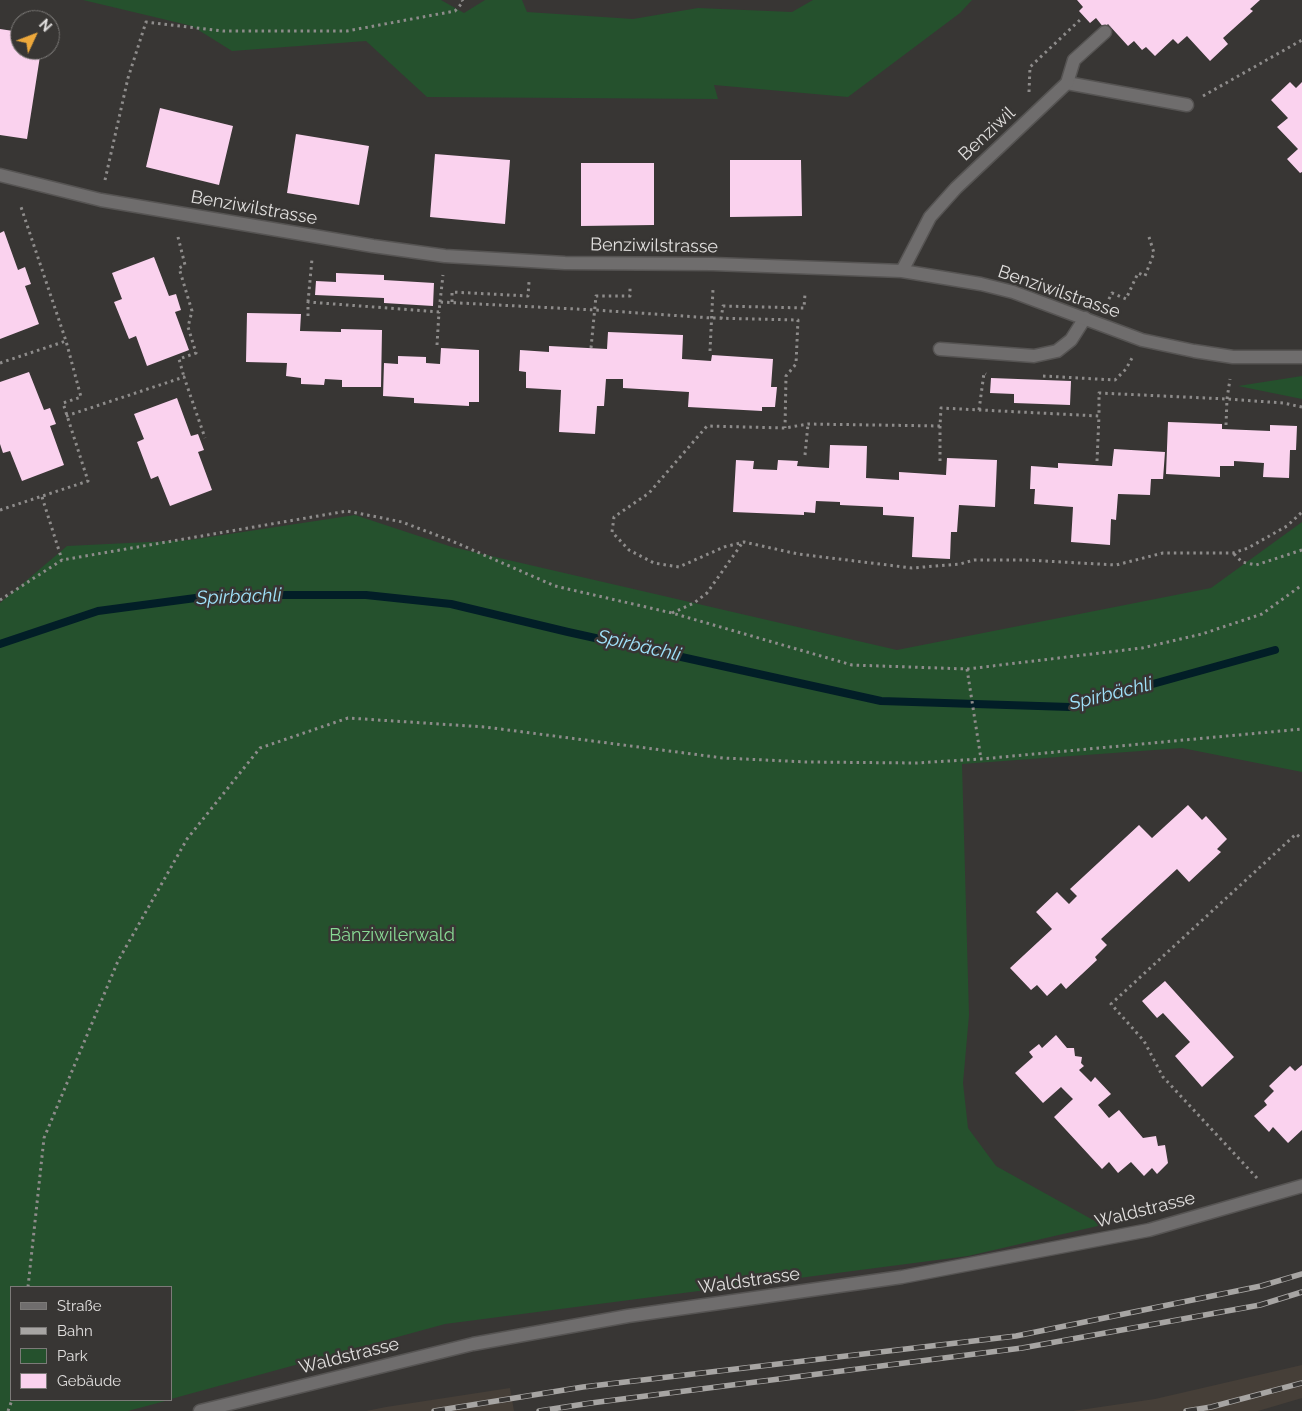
<!DOCTYPE html>
<html>
<head>
<meta charset="utf-8">
<style>
	body { margin:0 }
	#map { position:relative; width:1302px; height:1411px; overflow:hidden; background:#383634; font-family:Raleway,sans-serif }
	canvas { display:block }
	.legend { position:absolute; left:10px; top:1286px; width:162px; height:115px; box-sizing:border-box; background:#383634; border:1px solid #7c7a78; margin:0; padding:6px 9px; list-style:none; font-size:15px; color:#e1dfde }
	.legend li { display:flex; align-items:center; gap:10px; height:25px }
	.legend b { width:25px; border:1px solid #7c7a78 }
	.north { position:absolute; left:10px; top:10px; width:50px; height:50px; box-sizing:border-box; background:#383634; border:1px solid #7c7a78; border-radius:50%; rotate:47deg; font-size:14px; font-weight:700; line-height:20px; text-align:center; color:#e1dfde }
	.north::after { content:''; display:block; margin:auto; width:18px; height:22px; background:#eda83b; clip-path:polygon(50% 0,100% 100%,50% 72%,0 100%) }
</style>
</head>
<body>
<div id="map">
<canvas width="1302" height="1411"></canvas>
<ul class="legend">
<li><b style="height:6px;background:#6f6d6d"></b>Straße</li>
<li><b style="height:6px;background:#a7a5a3"></b>Bahn</li>
<li><b style="height:14px;background:#25512d"></b>Park</li>
<li><b style="height:14px;background:#fad2ee"></b>Gebäude</li>
</ul>
<div class="north">N</div>
</div>
<script>
const ctx = document.querySelector('canvas').getContext('2d');
ctx.lineJoin = 'round';
function fillPath(path, color) { ctx.fillStyle = color; ctx.fill(path, 'evenodd'); }
const poly = rows => new Path2D(rows.map(r => 'M' + r).join(''));
function trace(path, color, width, dash) { ctx.strokeStyle = color; ctx.lineWidth = width; ctx.lineCap = dash ? 'butt' : 'round'; ctx.setLineDash(dash || []); ctx.stroke(path); }
function label(font, color, halo, rows, align = 'center') {
  ctx.font = font + ' Raleway,sans-serif'; ctx.lineWidth = 5; ctx.setLineDash([]); ctx.textBaseline = 'middle'; ctx.strokeStyle = halo; ctx.fillStyle = color; for (const [text, x, y, turn = 0] of rows) {
    ctx.save(); ctx.translate(x, y); ctx.rotate((+turn || 0) * Math.PI / 180); ctx.textAlign = isNaN(turn) ? turn : align; if (halo) ctx.strokeText(text, 0, 0); ctx.fillText(text, 0, 0); ctx.restore();
  }
}
fillPath(poly([
	[1302,1365,1302,1398,1258,1411,1073,1411,1155,1399],
	[510,1388,514,1411,366,1411,386,1407]
]), '#463f38');
fillPath(poly([
	[83,0,441,0,464,13,485,0,522,0,527,12,633,19,698,8,792,12,813,0,972,0,960,13,848,97,714,85,718,99,427,97,366,41,232,51,192,26],
	[1302,376,1302,399,1238,386],
	[355,515,452,547,897,650,1211,588,1302,522,1302,772,1182,748,962,764,969,1015,963,1083,968,1128,996,1166,1102,1225,968,1256,445,1324,171,1399,171,1287,11,1287,11,1400,169,1400,128,1411,0,1411,0,603,67,546,190,540]
]), '#25512d');
trace(poly([
	[0,644,98,611,218,595,366,595,451,604,568,632,881,701,1070,707,1275,650]
]), '#021e27', 8);
fillPath(poly([
	[1077,0,1260,0,1250,9,1253,11,1223,38,1228,44,1210,61,1187,36,1178,44,1173,39,1155,56,1146,47,1142,50,1134,41,1128,46,1108,24,1104,28,1096,18,1090,23,1079,11,1083,7],
	[0,29,20,32,20,50,41,50,27,139,0,135],
	[1290,82,1296,88,1302,82,1302,172,1300,173,1287,159,1298,149,1277,127,1288,118,1271,100],
	[160,108,233,126,219,185,146,167],
	[296,134,369,146,359,205,287,193],
	[435,154,510,160,505,224,430,217],
	[730,160,801,160,802,216,730,217],
	[581,163,654,163,654,225,581,226],
	[4,231,18,270,25,267,31,284,25,286,39,324,0,339,0,233],
	[154,257,169,296,176,294,181,310,175,312,189,350,147,366,136,336,129,339,114,302,122,299,112,273],
	[336,273,384,275,384,280,434,283,433,306,384,303,384,298,315,295,316,281,336,282],
	[247,313,301,314,300,331,341,332,341,329,382,330,381,387,342,387,342,380,325,379,324,385,301,384,301,378,286,376,287,363,246,362],
	[608,332,683,335,682,359,711,361,712,355,773,359,771,387,777,387,775,407,762,407,762,411,688,407,689,392,623,388,623,379,606,379,604,406,597,406,595,434,559,432,561,390,526,388,526,372,519,371,520,350,549,352,549,346,607,349],
	[441,348,479,350,479,402,469,402,469,406,414,403,414,398,383,396,384,363,398,364,398,356,426,357,426,363,440,364],
	[29,372,44,410,50,408,56,424,50,426,64,465,22,481,10,451,3,453,0,444,0,382],
	[991,378,1071,381,1070,405,1014,403,1014,394,990,393],
	[177,398,191,436,198,434,204,450,198,452,212,490,170,506,158,476,151,479,137,442,144,439,134,414],
	[1168,422,1222,424,1222,429,1270,431,1270,425,1297,426,1296,450,1290,450,1289,478,1263,477,1264,463,1234,461,1234,466,1220,466,1220,477,1166,474],
	[830,445,867,446,866,478,899,480,899,472,946,475,947,458,997,460,995,507,959,505,957,532,951,532,950,559,912,557,914,517,883,515,883,507,840,505,840,502,816,501,815,513,804,512,804,515,733,512,736,460,754,461,753,469,777,470,778,460,798,461,797,466,829,468],
	[1114,449,1165,452,1163,479,1151,479,1150,495,1118,494,1116,520,1111,519,1110,545,1071,542,1073,507,1034,504,1035,489,1030,489,1031,466,1058,468,1058,463,1112,466],
	[1188,805,1202,820,1206,816,1227,839,1217,849,1221,852,1189,882,1177,869,1101,939,1107,945,1095,957,1097,960,1066,989,1061,983,1047,996,1037,985,1031,990,1010,968,1052,929,1036,912,1057,892,1069,904,1077,896,1070,889,1139,825,1152,838],
	[1165,981,1234,1057,1202,1087,1175,1056,1190,1042,1163,1013,1157,1018,1142,1001],
	[1056,1035,1067,1048,1074,1048,1075,1056,1082,1057,1081,1063,1084,1066,1079,1070,1091,1082,1095,1077,1111,1094,1098,1105,1109,1118,1119,1110,1143,1138,1156,1136,1158,1146,1165,1145,1168,1163,1157,1174,1152,1168,1144,1176,1131,1162,1118,1173,1109,1162,1102,1169,1054,1117,1073,1099,1061,1087,1043,1103,1015,1073,1033,1057,1029,1052,1039,1044,1042,1048],
	[1302,1065,1302,1130,1288,1143,1273,1127,1269,1132,1254,1116,1267,1105,1264,1101,1274,1091,1269,1086,1290,1066,1295,1071]
]), '#fad2ee');
const service = poly([
	[1067,83,1187,105],
	[940,349,1034,356,1057,351,1071,340,1085,318]
]);
const minor = poly([
	[0,175,101,200,373,246,445,256,565,263,713,264,902,271,981,284,1013,292,1142,340,1194,351,1233,357,1302,357],
	[902,271,930,217,956,188,1067,83,1074,60,1105,32],
	[200,1411,473,1344,628,1316,902,1277,1149,1230,1302,1186]
]);
trace(service, '#565453', 15);
trace(minor, '#565453', 15);
trace(poly([
	[1029,92,1030,67,1082,18],
	[1203,96,1302,40],
	[105,180,128,78,146,22,223,31,347,31,455,11,463,2,462,0],
	[178,237,185,265,179,268,192,311,188,327,196,353,179,359,184,377],
	[308,302,312,259],
	[440,302,443,275],
	[452,302,452,292,528,296,529,282],
	[1106,305,1112,293,1126,299,1138,273,1145,276,1154,253,1149,237],
	[308,316,308,302,439,312,440,302,595,310,712,318,798,320,796,364,786,376,785,428],
	[721,319,723,306,804,308,805,294],
	[437,345,439,312],
	[591,348,596,296,630,296,630,286],
	[710,351,713,289],
	[0,363,66,341],
	[1043,376,1115,380,1126,369,1132,358],
	[1302,407,1283,403,1227,399,1099,393,1099,416,941,408,940,426,808,424,785,428,707,426,649,493,614,517,612,532,629,550,654,563,679,567,724,547,744,542,798,554,912,568,960,564,974,560,1026,560,1116,565,1163,553,1233,553,1248,548,1287,526,1302,512],
	[979,410,984,373,986,374],
	[66,416,184,377,205,438],
	[1226,425,1227,399,1230,379],
	[805,455,808,424],
	[940,461,940,426],
	[1097,461,1099,416],
	[42,497,62,560],
	[0,510,88,481,63,403,81,397,66,341,21,207],
	[1234,554,1242,562,1256,565,1302,550],
	[0,600,62,560,347,511,402,522,452,541,555,586,672,613,852,665,967,669,1142,648,1202,634,1262,614,1302,585],
	[672,613,694,603,707,593,743,542],
	[967,669,981,759],
	[1257,1178,1163,1077,1144,1041,1111,1004,1296,834,1302,839],
	[28,1287,44,1138,118,961,187,839,260,748,348,718,485,727,723,758,807,762,916,763,981,759,1302,729],
	[8,1411,12,1400]
]), '#8e8c8b', 3, [2.5, 4]);
trace(service, '#6f6d6d', 12);
trace(minor, '#6f6d6d', 12);
const rail = poly([
	[434,1411,583,1387,1016,1336,1261,1286,1302,1274],
	[539,1411,591,1403,1022,1348,1260,1305,1302,1292],
	[1186,1411,1211,1407,1302,1383]
]);
trace(rail, '#a7a5a3', 5.5);
trace(rail, '#383634', 4, [11]);
label('18px', '#e1dfde', '#383634', [
	["Benziwil",987,134,-43],
	["Benziwilstrasse",254,208,10],
	["Benziwilstrasse",654,246,1],
	["Benziwilstrasse",1059,292,19],
	["Waldstrasse",1145,1210,-14],
	["Waldstrasse",749,1281,-8],
	["Waldstrasse",349,1356,-14]
]);
label('18px', '#88d994', '#383634', [
	["Bänziwilerwald",392,936]
]);
label('italic 19px', '#a0e2fb', '#383634', [
	["Spirbächli",239,597,-2],
	["Spirbächli",639,646,13],
	["Spirbächli",1111,694,-14]
]);
</script>
</body>
</html>
